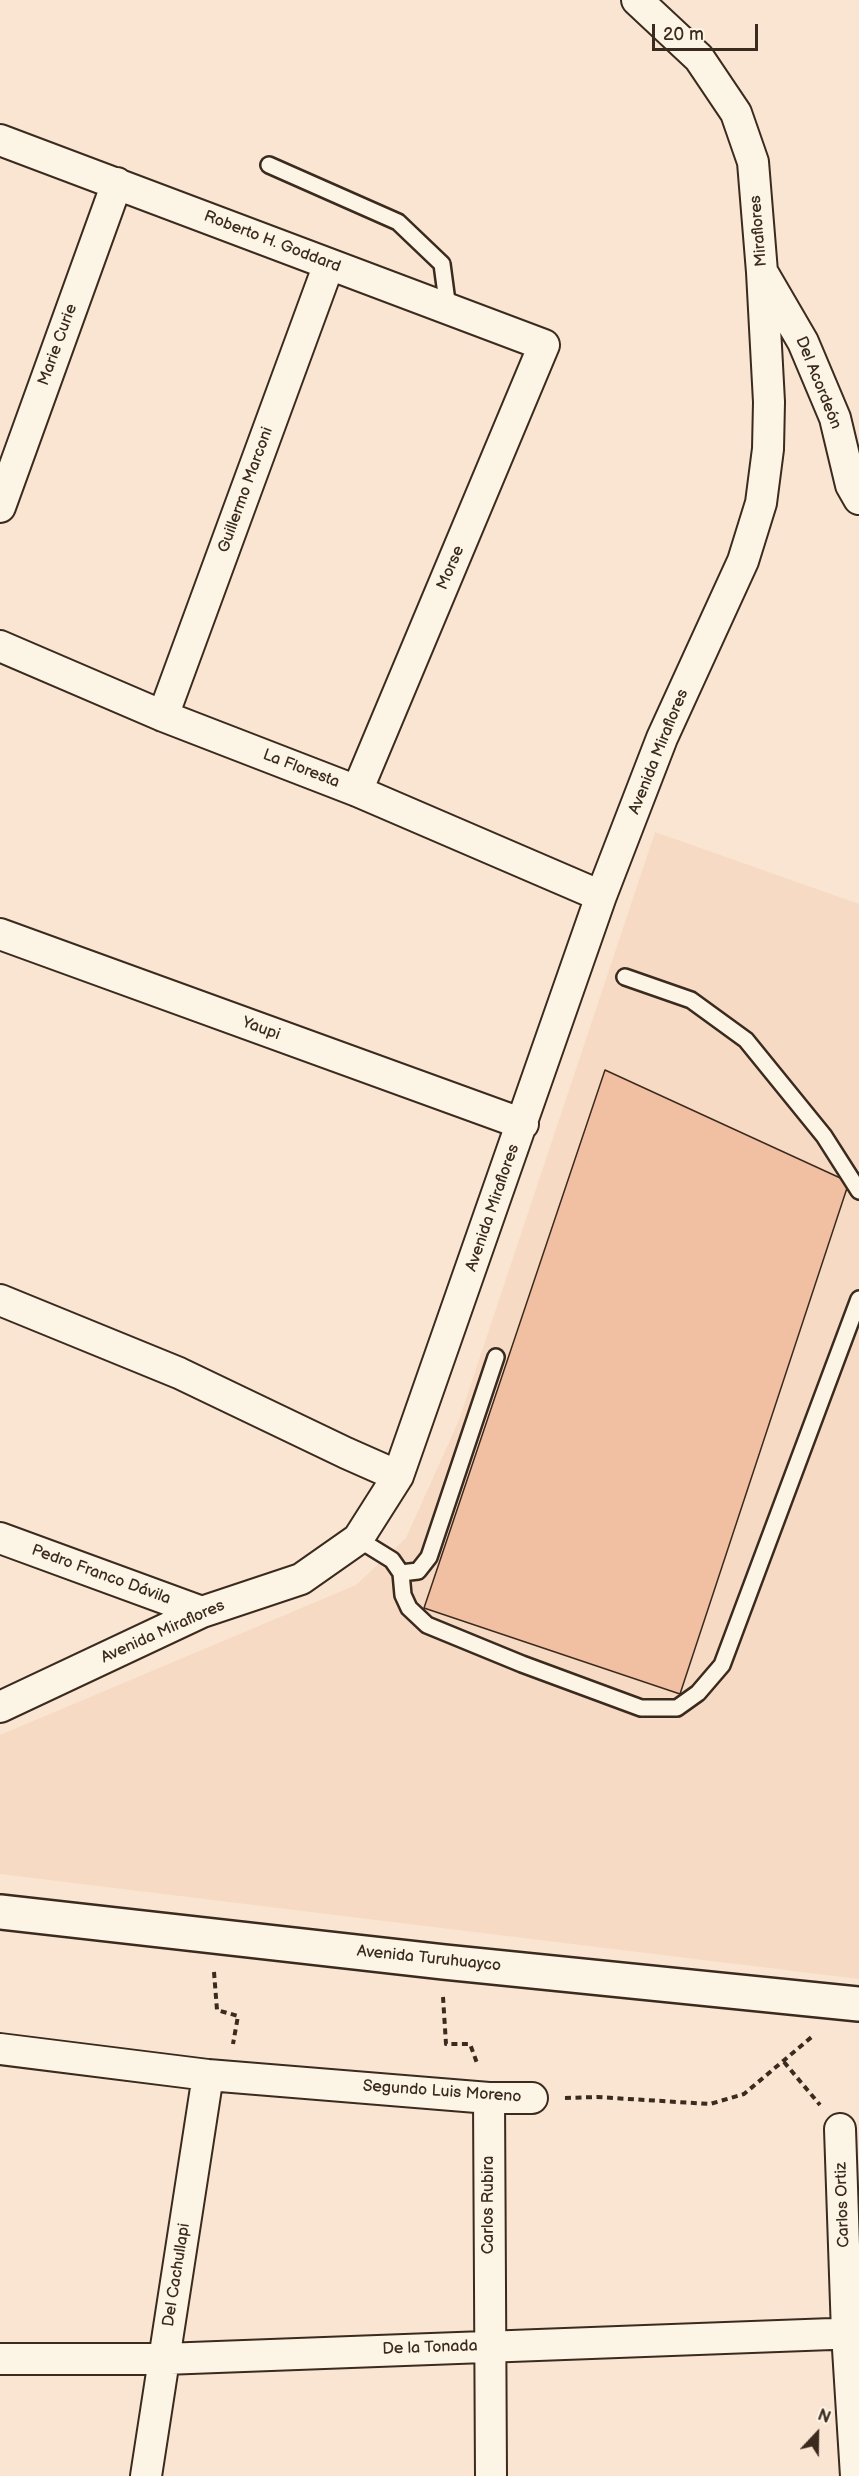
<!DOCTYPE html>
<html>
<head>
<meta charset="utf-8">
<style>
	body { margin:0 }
	#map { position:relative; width:859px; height:2476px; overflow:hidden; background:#f9e5d1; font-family:"Balsamiq Sans",sans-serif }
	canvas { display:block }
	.north { position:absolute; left:787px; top:2404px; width:60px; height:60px; -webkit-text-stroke:4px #fcf5e5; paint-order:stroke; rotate:22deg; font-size:16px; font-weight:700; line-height:24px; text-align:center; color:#3b2a1e }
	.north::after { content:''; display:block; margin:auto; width:21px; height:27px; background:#3b2a1e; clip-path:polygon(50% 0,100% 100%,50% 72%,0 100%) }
	.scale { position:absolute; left:652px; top:24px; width:106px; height:27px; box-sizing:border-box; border:3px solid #3b2a1e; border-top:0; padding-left:8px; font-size:18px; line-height:21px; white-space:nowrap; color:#3b2a1e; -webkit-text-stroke:4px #fcf5e5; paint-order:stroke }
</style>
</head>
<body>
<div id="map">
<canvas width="859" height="2476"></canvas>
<div class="north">N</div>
<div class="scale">20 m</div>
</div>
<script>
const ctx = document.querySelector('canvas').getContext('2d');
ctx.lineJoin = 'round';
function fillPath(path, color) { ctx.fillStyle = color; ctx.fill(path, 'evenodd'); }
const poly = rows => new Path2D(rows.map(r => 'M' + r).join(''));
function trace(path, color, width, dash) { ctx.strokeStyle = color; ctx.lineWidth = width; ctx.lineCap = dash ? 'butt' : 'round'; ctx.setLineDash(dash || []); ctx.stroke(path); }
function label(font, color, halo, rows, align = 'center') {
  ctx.font = font + ' "Balsamiq Sans",sans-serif'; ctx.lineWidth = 4.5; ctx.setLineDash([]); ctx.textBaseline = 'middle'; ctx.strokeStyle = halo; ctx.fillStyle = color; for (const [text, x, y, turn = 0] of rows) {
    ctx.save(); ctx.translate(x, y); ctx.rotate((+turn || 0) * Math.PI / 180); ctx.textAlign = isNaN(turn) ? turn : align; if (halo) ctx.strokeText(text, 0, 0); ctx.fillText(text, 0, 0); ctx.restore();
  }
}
fillPath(poly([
	[655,832,859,904,859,1979,0,1874,0,1735,356,1585,406,1538,459,1420]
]), '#f7dac3');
const building = poly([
	[605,1070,849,1182,680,1694,424,1608,605,1070]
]);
fillPath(building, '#f1bfa2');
trace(building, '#3b2a1e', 1.5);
const service = poly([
	[269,165,398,222,442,264,448,309],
	[625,977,691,1000,746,1040,824,1136,859,1191],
	[358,1539,392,1560,401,1573,403,1595,409,1608,427,1625,522,1664,641,1708,677,1708,698,1693,722,1665,859,1299],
	[401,1573,418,1571,429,1557,496,1357]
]);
const minor = poly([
	[0,140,544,345,357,791],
	[764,275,803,342,835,418,851,485,859,499],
	[0,507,117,183],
	[0,646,163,716,357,791,601,896],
	[163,716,329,264],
	[0,934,523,1124],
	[0,1300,179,1373,346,1453,398,1476],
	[0,1538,202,1612],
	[0,1707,202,1612,301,1579,358,1539,398,1476,601,896,662,738,743,561,761,503,768,449,769,402,762,272,753,162,736,113,699,58,637,0],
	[0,2049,208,2075,489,2098,532,2098],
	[489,2098,491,2476],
	[840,2129,847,2333,856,2476],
	[0,2359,164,2359,859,2333],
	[146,2476,208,2075]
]);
const tertiary = poly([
	[0,1912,444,1962,859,2004]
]);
trace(service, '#3b2a1e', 20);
trace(minor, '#3b2a1e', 34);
trace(tertiary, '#3b2a1e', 38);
trace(poly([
	[214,1972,217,2010,238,2016,233,2044],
	[443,1997,446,2044,470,2044,477,2063],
	[784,2062,820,2105],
	[565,2098,597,2097,710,2104,744,2094,814,2035]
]), '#3b2a1e', 4, [6, 4.5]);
trace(service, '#fcf5e5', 15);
trace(minor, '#fcf5e5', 30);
trace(tertiary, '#fcf5e5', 33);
label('16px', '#3b2a1e', '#fcf5e5', [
	["Miraflores",759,231,-95],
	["Roberto H. Goddard",272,242,21],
	["Marie Curie",58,345,-70],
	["Del Acordeón",818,383,68],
	["Guillermo Marconi",246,490,-70],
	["Morse",451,568,-67],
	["Avenida Miraflores",659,752,-68],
	["La Floresta",301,769,21],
	["Yaupi",261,1029,20],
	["Avenida Miraflores",493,1208,-71],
	["Pedro Franco Dávila",101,1575,20],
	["Avenida Miraflores",163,1632,-24],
	["Avenida Turuhuayco",429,1959,6],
	["Segundo Luis Moreno",442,2092,4],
	["Carlos Rubira",489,2205,-90],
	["Carlos Ortiz",843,2205,-92],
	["Del Cachullapi",177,2275,-81],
	["De la Tonada",430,2348,-2]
]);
</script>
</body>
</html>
